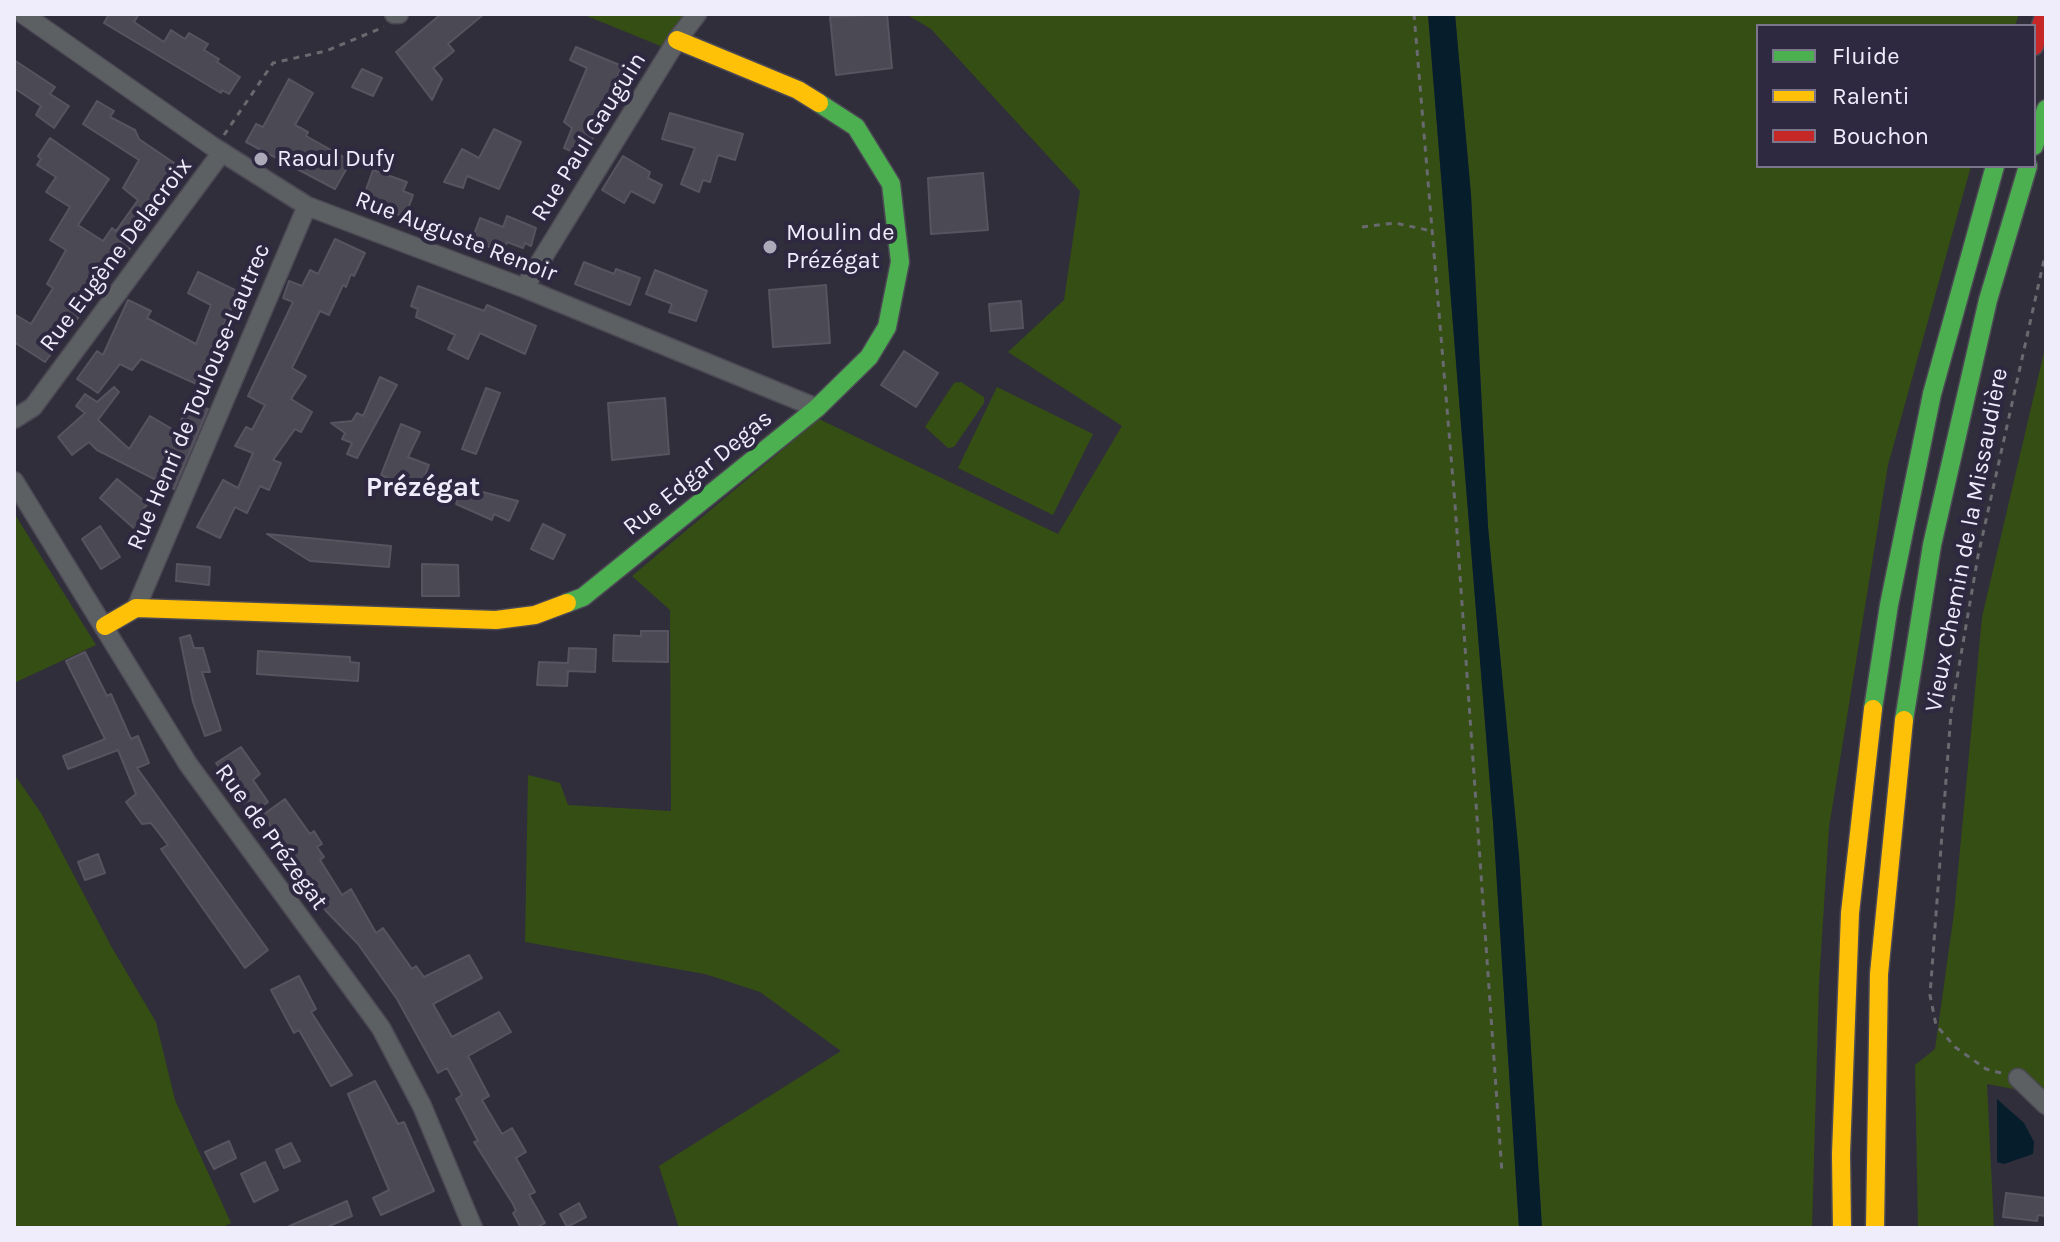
<!DOCTYPE html>
<html>
<head>
<meta charset="utf-8">
<style>
	body { margin:0 }
	#map { position:relative; width:2060px; height:1242px; overflow:hidden; background:#312e3b; font-family:Karla,sans-serif }
	canvas { display:block }
	.frame { position:absolute; inset:0; border:16px solid #efecfc; pointer-events:none }
	.legend { position:absolute; left:1756px; top:24px; width:280px; height:144px; box-sizing:border-box; background:#2e2841; border:2px solid #7b768c; margin:0; padding:10px 14px; list-style:none; font-size:24px; color:#efecfc }
	.legend li { display:flex; align-items:center; gap:16px; height:40px }
	.legend b { width:40px; border:2px solid #7b768c }
</style>
</head>
<body>
<div id="map">
<canvas width="2060" height="1242"></canvas>
<div class="frame"></div>
<ul class="legend">
<li><b style="height:10px;background:#4caf50"></b>Fluide</li>
<li><b style="height:10px;background:#ffc107"></b>Ralenti</li>
<li><b style="height:10px;background:#c62828"></b>Bouchon</li>
</ul>
</div>
<script>
const ctx = document.querySelector('canvas').getContext('2d');
ctx.lineJoin = 'round';
function fillPath(path, color) { ctx.fillStyle = color; ctx.fill(path, 'evenodd'); }
const poly = rows => new Path2D(rows.map(r => 'M' + r).join(''));
function trace(path, color, width, dash) { ctx.strokeStyle = color; ctx.lineWidth = width; ctx.lineCap = dash ? 'butt' : 'round'; ctx.setLineDash(dash || []); ctx.stroke(path); }
function label(font, color, halo, rows, align = 'center') {
  ctx.font = font + ' Karla,sans-serif'; ctx.lineWidth = 8; ctx.setLineDash([]); ctx.textBaseline = 'middle'; ctx.strokeStyle = halo; ctx.fillStyle = color; for (const [text, x, y, turn = 0] of rows) {
    ctx.save(); ctx.translate(x, y); ctx.rotate((+turn || 0) * Math.PI / 180); ctx.textAlign = isNaN(turn) ? turn : align; if (halo) ctx.strokeText(text, 0, 0); ctx.fillText(text, 0, 0); ctx.restore();
  }
}
fillPath(poly([
	[582,14,688,14,663,47],
	[906,14,1428,14,1493,822,1519,1228,679,1228,659,1166,841,1051,760,992,705,974,525,942,528,775,560,783,568,805,671,811,670,610,632,576,819,419,1058,534,1122,426,1008,352,1064,300,1080,191,931,29],
	[1455,14,2019,14,2015,26,1758,26,1758,166,1971,166,1888,465,1829,827,1819,983,1812,1228,1542,1228,1519,856,1488,527,1471,195],
	[2046,344,2046,1095,1987,1084,1994,1228,1918,1228,1915,1065,1935,1049,1954,913,1982,617],
	[961,382,984,397,984,403,954,447,948,448,925,427,954,383],
	[997,387,1093,434,1053,515,958,468],
	[14,513,96,645,14,683],
	[14,774,41,813,111,946,156,1022,175,1100,231,1223,221,1228,14,1228]
]), '#354e14');
fillPath(poly([
	[1428,14,1455,14,1471,195,1488,527,1519,856,1542,1228,1519,1228,1493,822],
	[1997,1099,2024,1123,2034,1142,2033,1154,2004,1164,1997,1162]
]), '#061d2c');
const building = poly([
	[109,14,139,14,134,22,164,42,171,30,185,39,189,33,208,44,204,50,219,59,217,62,240,77,229,94,222,90,221,93,104,23,109,14],
	[441,14,484,14,448,44,454,51,433,68,442,79,432,100,396,52,441,14],
	[887,14,892,68,836,75,830,17,887,14],
	[576,47,622,66,585,157,564,148,572,128,564,122,587,68,570,60,576,47],
	[14,60,55,87,50,94,69,106,54,128,36,115,41,106,14,88,14,60],
	[362,69,382,78,373,96,352,87,362,69],
	[289,79,313,93,295,125,308,132,306,136,351,161,335,189,246,142,256,124,263,127,289,79],
	[97,101,114,111,110,117,135,130,139,139,177,165,155,199,163,204,45,362,14,342,14,314,31,324,53,288,47,284,66,250,50,240,70,207,46,192,56,177,37,165,41,159,38,156,50,138,109,179,78,225,103,241,112,228,116,231,138,200,123,188,139,160,83,124,97,101],
	[670,113,743,134,735,160,718,155,710,182,703,180,699,192,681,184,695,148,662,139,670,113],
	[494,129,521,142,499,189,467,176,463,188,444,182,462,149,479,158,494,129],
	[623,156,650,172,648,178,662,185,654,203,631,191,624,203,602,190,623,156],
	[373,170,407,182,403,191,413,195,405,217,362,201,373,170],
	[983,173,988,230,931,234,928,178,983,173],
	[507,216,536,228,531,246,525,243,523,248,507,242,505,247,497,243,494,249,472,240,480,218,503,227,507,216],
	[335,239,365,253,354,276,351,274,346,287,343,285,329,315,320,311,292,368,306,376,291,399,312,412,301,432,295,429,273,460,281,463,269,490,260,486,247,513,235,507,220,538,197,527,223,480,238,488,253,453,235,446,246,427,252,430,265,405,248,396,293,302,283,298,289,281,302,286,310,270,318,274,335,239],
	[584,262,614,274,616,269,640,278,630,305,575,284,584,262],
	[655,270,707,291,696,321,669,312,672,304,646,294,655,270],
	[198,272,239,292,221,330,227,332,203,387,141,359,132,370,120,364,98,393,77,379,97,351,103,355,128,300,151,311,147,318,196,344,211,305,188,293,198,272],
	[826,285,830,343,773,347,769,290,826,285],
	[418,286,484,311,487,305,536,326,525,354,480,333,468,359,448,349,455,335,416,317,418,309,411,306,418,286],
	[1021,301,1023,328,991,331,989,304,1021,301],
	[904,351,938,373,916,407,881,385,904,351],
	[380,377,397,385,357,458,347,454,352,443,342,439,345,433,331,423,352,421,357,413,363,416,380,377],
	[114,387,119,392,98,420,129,449,150,416,177,432,188,402,208,409,174,489,97,450,89,442,72,455,58,437,85,413,76,406,85,394,97,402,114,387],
	[486,388,500,393,476,454,462,449,486,388],
	[665,398,669,454,612,460,608,403,665,398],
	[401,424,420,432,408,457,429,465,421,486,409,482,404,494,387,488,390,479,381,475,401,424],
	[117,479,148,504,144,508,152,515,138,532,100,498,117,479],
	[463,487,518,501,509,521,494,514,492,520,456,504,463,487],
	[543,524,565,535,553,559,531,549,543,524],
	[100,526,120,557,101,569,82,539,100,526],
	[267,534,391,546,389,567,310,561,267,534],
	[177,564,210,567,209,585,176,581,177,564],
	[422,564,458,565,459,596,422,596,422,564],
	[641,631,668,631,668,662,613,661,614,635,641,636,641,631],
	[190,635,194,648,203,648,210,672,202,672,221,730,205,736,193,702,180,638,190,635],
	[569,648,596,649,595,672,568,671,567,686,537,685,539,662,568,663,569,648],
	[258,651,350,657,350,662,359,663,358,681,257,674,258,651],
	[85,652,107,696,111,694,131,739,138,736,149,763,137,768,268,950,245,968,161,849,168,845,151,823,142,824,126,802,136,794,118,750,68,769,63,756,105,739,66,661,85,652],
	[241,747,260,774,253,780,268,802,252,814,216,763,241,747],
	[285,799,310,834,314,831,322,844,317,847,324,857,320,860,342,895,351,889,376,933,383,928,412,969,416,966,424,977,469,955,474,964,482,978,433,1004,452,1037,499,1012,511,1032,468,1056,489,1096,482,1100,502,1134,512,1128,526,1152,516,1158,535,1192,529,1195,545,1223,535,1228,521,1228,513,1213,516,1211,513,1204,474,1142,478,1141,456,1099,462,1095,447,1068,438,1073,397,999,358,944,326,911,273,831,264,814,285,799],
	[98,854,105,873,85,880,78,862,98,854],
	[299,976,316,1009,311,1012,352,1075,331,1086,299,1030,294,1033,271,990,299,976],
	[375,1081,398,1124,404,1122,434,1191,381,1215,373,1198,389,1190,348,1094,375,1081],
	[229,1141,236,1158,214,1169,205,1152,229,1141],
	[291,1143,300,1161,284,1168,276,1150,291,1143],
	[265,1162,278,1190,254,1202,241,1174,265,1162],
	[2006,1193,2046,1198,2046,1216,2038,1215,2037,1221,2003,1217,2006,1193],
	[347,1201,352,1216,325,1228,285,1228,347,1201],
	[579,1203,586,1217,567,1227,560,1214,579,1203]
]);
fillPath(building, '#4b4953');
trace(building, '#575460', 2);
const street = poly([
	[23,14,212,146,307,206,524,288,817,408],
	[394,14,399,14],
	[524,288,677,40,697,14],
	[14,419,33,407,222,152],
	[14,481,188,764,381,1028,422,1106,473,1228],
	[136,608,307,206],
	[2018,1078,2046,1105]
]);
const fast = poly([
	[2034,146,2046,109],
	[567,603,583,597,817,408,869,357,887,327,900,262,891,184,856,127,819,103],
	[1873,709,1889,605,1932,394,1995,166],
	[1904,720,1932,545,1988,300,2028,166]
]);
const slow = poly([
	[677,40,798,90,819,103],
	[105,626,136,608,496,620,535,615,567,603],
	[1842,1228,1841,1154,1850,913,1873,709],
	[1875,1228,1879,974,1904,720]
]);
const jam = poly([
	[2034,46,2045,14]
]);
trace(street, '#4c4955', 21);
trace(fast, '#4c4955', 21);
trace(slow, '#4c4955', 21);
trace(jam, '#4c4955', 21);
trace(poly([
	[1414,14,1455,504,1502,1173],
	[224,135,273,63,326,51,384,27],
	[1362,227,1395,223,1432,231],
	[2001,1073,1986,1069,1955,1047,1936,1025,1930,995,1951,713,1978,556,2046,251]
]), '#686a6f', 3, [6, 6]);
trace(street, '#5c6063', 18);
trace(fast, '#4caf50', 18);
trace(slow, '#ffc107', 18);
trace(jam, '#c62828', 18);
for (const [x, y, r, color] of [
	[261,159,8,"#acaab8"],
	[770,247,8,"#acaab8"]
]) { const dot = new Path2D(); dot.arc(x, y, r, 0, 2 * Math.PI); ctx.fillStyle = color; ctx.fill(dot); trace(dot, '#2e2841', 3); }
label('24px', '#efecfc', '#2e2841', [
	["Rue Paul Gauguin",589,137,-58],
	["Rue Auguste Renoir",456,237,21],
	["Rue Eugène Delacroix",116,255,-53],
	["Rue Henri de Toulouse-Lautrec",199,397,-67],
	["Rue Edgar Degas",698,473,-39],
	["Vieux Chemin de la Missaudière",1967,540,-79],
	["Rue de Prézegat",271,837,54]
]);
label('24px', '#efecfc', '#2e2841', [
	["Raoul Dufy",277,159],
	["Moulin de",786,233],
	["Prézégat",786,261]
], 'left');
label('bold 28px', '#efecfc', '#2e2841', [
	["Prézégat",423,488]
]);
</script>
</body>
</html>
